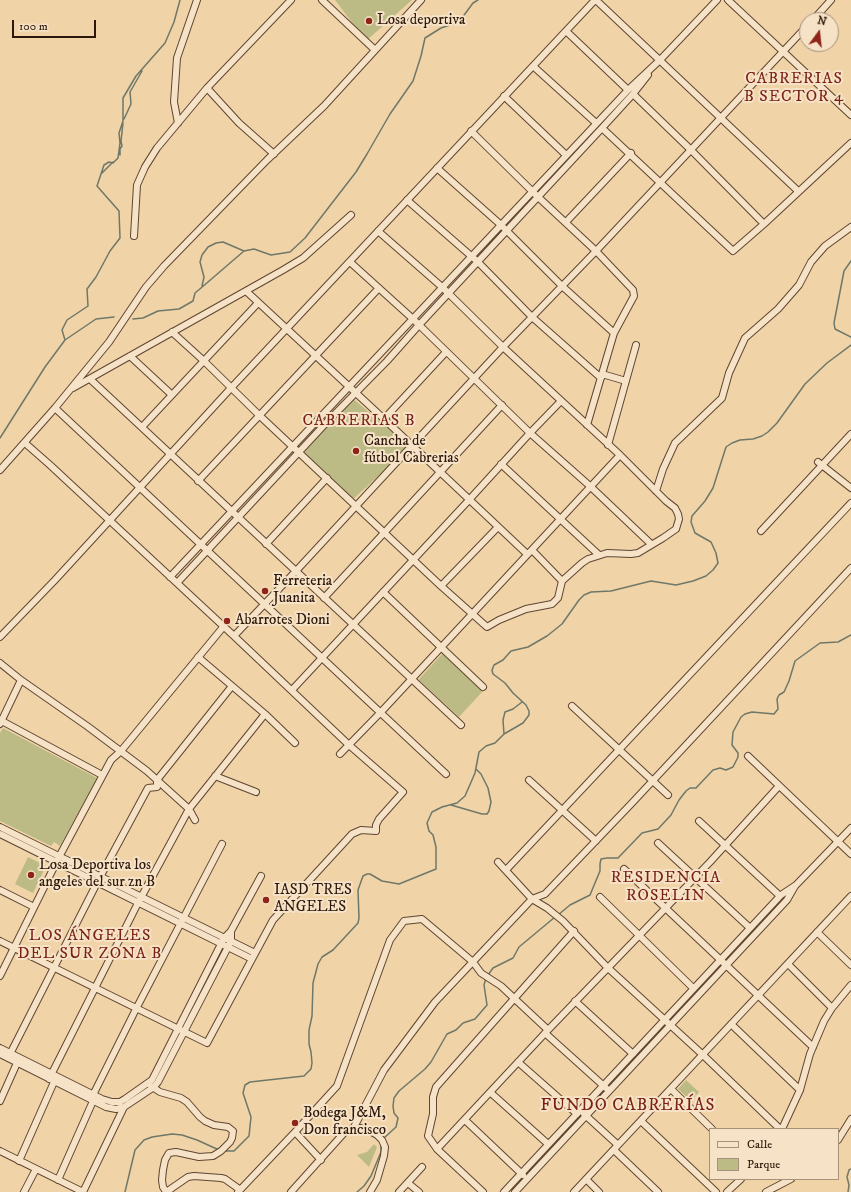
<!DOCTYPE html>
<html>
<head>
<meta charset="utf-8">
<style>
	body { margin:0 }
	#map { position:relative; width:851px; height:1192px; overflow:hidden; background:#f1d3a8; font-family:"IM FELL DW Pica",serif }
	canvas { display:block }
	.legend { position:absolute; left:709px; top:1128px; width:130px; height:52px; box-sizing:border-box; background:#f6e2c6; border:1px solid #a6917b; margin:0; padding:5px 7px; list-style:none; font-size:12px; color:#2d170a }
	.legend li { display:flex; align-items:center; gap:8px; height:20px }
	.legend b { width:20px; border:1px solid #a6917b }
	.north { position:absolute; left:799px; top:12px; width:40px; height:40px; box-sizing:border-box; background:#f6e2c6; border:1px solid #a6917b; border-radius:50%; rotate:15deg; font-size:11px; font-weight:700; line-height:16px; text-align:center; color:#2d170a }
	.north::after { content:''; display:block; margin:auto; width:14px; height:18px; background:#8f2418; clip-path:polygon(50% 0,100% 100%,50% 72%,0 100%) }
	.scale { position:absolute; left:12px; top:20px; width:84px; height:18px; box-sizing:border-box; border:2px solid #2d170a; border-top:0; padding-left:5px; font-size:12px; line-height:14px; white-space:nowrap; color:#2d170a; -webkit-text-stroke:3px #f6e2c6; paint-order:stroke }
</style>
</head>
<body>
<div id="map">
<canvas width="851" height="1192"></canvas>
<ul class="legend">
<li><b style="height:5px;background:#f6e2c6"></b>Calle</li>
<li><b style="height:11px;background:#bdbb85"></b>Parque</li>
</ul>
<div class="north">N</div>
<div class="scale">100 m</div>
</div>
<script>
const ctx = document.querySelector('canvas').getContext('2d');
ctx.lineJoin = 'round';
function fillPath(path, color) { ctx.fillStyle = color; ctx.fill(path, 'evenodd'); }
const poly = rows => new Path2D(rows.map(r => 'M' + r).join(''));
function trace(path, color, width, dash) { ctx.strokeStyle = color; ctx.lineWidth = width; ctx.lineCap = dash ? 'butt' : 'round'; ctx.setLineDash(dash || []); ctx.stroke(path); }
function label(font, color, halo, rows, align = 'center') {
  ctx.font = font + ' "IM FELL DW Pica",serif'; ctx.lineWidth = 4; ctx.setLineDash([]); ctx.textBaseline = 'middle'; ctx.strokeStyle = halo; ctx.fillStyle = color; for (const [text, x, y, turn = 0] of rows) {
    ctx.save(); ctx.translate(x, y); ctx.rotate((+turn || 0) * Math.PI / 180); ctx.textAlign = isNaN(turn) ? turn : align; if (halo) ctx.strokeText(text, 0, 0); ctx.fillText(text, 0, 0); ctx.restore();
  }
}
fillPath(poly([
	[335,0,412,0,366,41],
	[351,397,410,447,351,501,302,455],
	[443,653,483,691,459,717,419,680,420,678],
	[3,728,97,778,60,846,54,842,51,846,0,821,0,733],
	[28,857,46,866,33,893,15,884],
	[686,1080,699,1092,691,1101,678,1089],
	[374,1144,377,1147,369,1167,357,1155,367,1152]
]), '#bdbb85');
trace(poly([
	[124,119,131,104,130,92,142,71],
	[120,155,120,149,122,146,121,141,123,123],
	[101,174,113,162],
	[851,261,844,271,834,323,835,329,851,337],
	[202,286,204,277,200,262,202,255,208,247,216,243,223,242,244,251],
	[133,319,143,318,158,311,179,309,193,301,195,293,201,288,244,251,254,249,271,255,290,252,305,238,356,172,367,154,390,114,413,81,421,56,425,38,441,28,459,22,473,3,478,0],
	[65,340,62,330,67,320,88,306,87,289,96,277,110,251,120,238,119,211,97,186,104,165,109,162,113,163,118,158,120,143,119,133,123,121,123,98,136,76,165,43,174,22,180,0],
	[0,438,45,367,65,340,96,319,114,317],
	[504,734,503,720,505,712,513,709,522,702],
	[451,805,482,814,487,814,489,811,491,802,488,788,481,774,476,769],
	[558,915,570,905,590,895,600,871,600,864,601,859,607,858,618,858,642,833,658,829,671,815,679,800,686,791,690,788,696,788,713,770,720,768,726,770,733,767,738,757,738,753,732,745,733,732,741,717,745,714,752,712,774,714,778,709,777,699,779,695,784,692,789,681,795,661,820,643,838,642,851,635],
	[488,975,493,968,513,958,519,947,555,917],
	[384,1138,396,1127,398,1118,394,1113,393,1106,394,1098,399,1091,425,1069,431,1062,447,1034,456,1030,463,1023,475,1019,487,1005,484,985,486,978],
	[225,1151,234,1151,249,1136,251,1117,243,1093,245,1085,250,1082,304,1076,311,1069,312,1063,311,1052,309,1044,309,1030,312,1016,313,983,318,964,322,957,333,950,358,923,359,918,358,890,363,876,367,874,370,874,382,881,399,884,436,869,436,847,433,835,429,831,427,823,432,812,442,807,457,803,465,796,475,773,479,752,486,746,495,743,504,734,523,723,529,715,529,711,526,705,513,693,505,683,493,674,492,670,494,665,503,660,511,651,528,647,547,636,562,624,579,600,584,595,591,592,611,591,651,581,676,585,693,581,706,576,713,570,718,563,716,553,711,542,695,533,691,522,692,516,705,501,713,488,726,447,732,443,740,440,753,439,762,436,768,432,777,423,805,384,827,363,851,345],
	[125,1192,135,1150,144,1140,152,1137,172,1134,182,1135,197,1140,219,1150],
	[357,1192,364,1186,371,1176,381,1152,381,1143],
	[848,1192,849,1185,847,1177,849,1170,851,1169]
]), '#6f7868', 1.5);
const minor = poly([
	[322,0,375,50],
	[596,0,798,191],
	[728,0,851,115],
	[813,20,831,0],
	[566,31,628,90],
	[533,66,596,123],
	[207,88,239,123,274,154],
	[633,94,691,150,764,224],
	[504,96,566,155],
	[178,123,174,102,177,58,197,0],
	[602,128,733,251,764,224,851,143],
	[471,131,537,196,596,251,633,290,634,296,614,333,587,425],
	[437,168,501,225,562,286,614,333],
	[407,200,478,262,532,317,601,378],
	[566,222,631,153],
	[134,236,137,185,145,167,157,148,207,88,291,0],
	[350,262,413,319,530,433,591,487,651,544],
	[246,291,384,419,527,554],
	[172,332,204,361,260,416,441,586,487,627,499,620,526,609,552,604,558,598,562,581,582,563,588,559,607,553,631,554,638,553,663,538,676,529,679,519,678,514,675,508,666,501,620,455,503,347,442,287,378,231],
	[130,356,172,395],
	[602,374,626,381],
	[90,379,461,725],
	[73,388,283,270,303,258,351,215],
	[55,408,446,774],
	[384,419,446,352],
	[142,427,258,303],
	[608,445,636,345],
	[818,462,851,488],
	[501,464,599,555],
	[0,470,55,408,109,342,146,287,164,266,267,160,324,106,421,0],
	[198,481,379,288],
	[656,491,663,469,675,443,722,398,729,373,745,338,778,309,799,285,811,262,825,246,851,227],
	[761,531,851,434],
	[266,544,327,478],
	[532,550,562,581],
	[170,577,628,90,660,60,717,0],
	[177,583,326,423,387,361,419,325,602,128,633,94,648,75],
	[441,586,498,527],
	[383,592,483,687],
	[324,598,502,405],
	[234,636,296,571,503,347,596,251,807,26],
	[0,637,55,580,231,388,595,0],
	[198,657,265,714,295,743],
	[0,663,21,680,87,726,147,771,189,809,195,820],
	[292,690,469,500,530,433,561,401],
	[572,706,668,795],
	[0,720,102,775],
	[0,724,21,680],
	[340,754,381,712,620,455],
	[748,756,851,854],
	[215,776,256,792],
	[529,780,596,841],
	[699,821,780,896],
	[0,827,255,953],
	[0,834,252,959,273,920,352,834,361,830,376,831,376,825,379,819,403,792,349,745,234,636,50,465,25,443],
	[658,843,750,928],
	[498,862,532,899,547,908,563,921,607,967,703,1055,780,1129],
	[624,869,813,1047],
	[506,870,851,503],
	[0,890,34,907],
	[600,897,693,988],
	[817,932,851,965],
	[0,941,207,1043,252,959],
	[788,964,832,1008],
	[0,976,59,857,111,760,121,751,224,626],
	[575,1001,633,1054],
	[731,1024,800,1090],
	[545,1033,606,1088],
	[0,1048,102,1099,112,1102,120,1102,125,1099,152,1080,224,938,231,931,261,876],
	[0,1054,106,1107,116,1109,124,1107,154,1087,158,1082,228,947,231,941,231,931],
	[8,1058,100,877,148,788,157,787,157,780,232,686],
	[518,1062,577,1114],
	[49,1079,138,903,189,809,265,714],
	[151,1086,160,1092,181,1098,187,1102,200,1117,205,1121,214,1125,228,1127,233,1131,232,1138,230,1142,221,1151,213,1156,199,1157,176,1152,169,1153,165,1160,163,1170,162,1180,163,1187,165,1190,168,1191,172,1188,188,1177,194,1176,221,1178,225,1179,239,1189],
	[671,1089,712,1129],
	[491,1093,548,1144],
	[0,1101,17,1063],
	[584,1114,618,1145],
	[465,1120,523,1175],
	[641,1121,716,1192],
	[353,1129,384,1070,435,1002,532,899,545,894,632,803,851,568],
	[782,1129,800,1090,810,1054,824,1021,832,1008,851,985],
	[295,1132,321,1160],
	[838,1140,851,1119],
	[437,1149,548,1030,710,862,779,786],
	[614,1150,658,1192],
	[0,1151,83,1192],
	[19,1161,54,1082],
	[586,1179,599,1192],
	[58,1180,93,1101,93,1095,136,1009,222,844],
	[408,1183,419,1192],
	[24,1192,36,1169],
	[83,1192,124,1107],
	[238,1192,295,1132,337,1086,390,940,404,921,422,919,473,962,481,973,501,986,548,1030],
	[291,1192,344,1133,349,1130,361,1128,368,1130,377,1135,382,1140,385,1147,384,1156,377,1180,370,1192],
	[399,1192,422,1167],
	[483,1192,437,1149,428,1136,433,1114,433,1097,436,1087,574,931],
	[504,1192,781,895,796,885,851,828],
	[515,1192,787,900,795,886],
	[574,1192,851,896],
	[727,1192,741,1179],
	[766,1192,791,1179]
]);
trace(minor, '#5e4632', 8);
trace(minor, '#f6e2c6', 6);
for (const [x, y, r, color] of [
	[369,21,4,"#8f2418"],
	[356,451,4,"#8f2418"],
	[265,591,4,"#8f2418"],
	[227,621,4,"#8f2418"],
	[31,875,4,"#8f2418"],
	[266,900,4,"#8f2418"],
	[295,1123,4,"#8f2418"]
]) { const dot = new Path2D(); dot.arc(x, y, r, 0, 2 * Math.PI); ctx.fillStyle = color; ctx.fill(dot); trace(dot, '#f6e2c6', 1.5); }
label('15px', '#2d170a', '#f6e2c6', [
	["Losa deportiva",377,21],
	["Cancha de",364,442],
	["fútbol Cabrerias",364,459],
	["Ferreteria",273,582],
	["Juanita",273,599],
	["Abarrotes Dioni",235,621],
	["Losa Deportiva los",39,866],
	["angeles del sur zn B",39,883],
	["IASD TRES",274,891],
	["ANGELES",274,908],
	["Bodega J&M,",303,1114],
	["Don francisco",303,1131]
], 'left');
ctx.letterSpacing = '1px';
label('16px', '#7a1f14', '#f6e2c6', [
	["CABRERIAS",794,80],
	["B SECTOR 4",794,98],
	["CABRERIAS B",359,422],
	["RESIDENCIA",666,879],
	["ROSELIN",666,897],
	["LOS ÁNGELES",90,937],
	["DEL SUR ZONA B",90,955]
]);
ctx.letterSpacing = '0px';
ctx.letterSpacing = '1px';
label('17px', '#7a1f14', '#f6e2c6', [
	["FUNDO CABRERÍAS",628,1106]
]);
ctx.letterSpacing = '0px';
</script>
</body>
</html>
